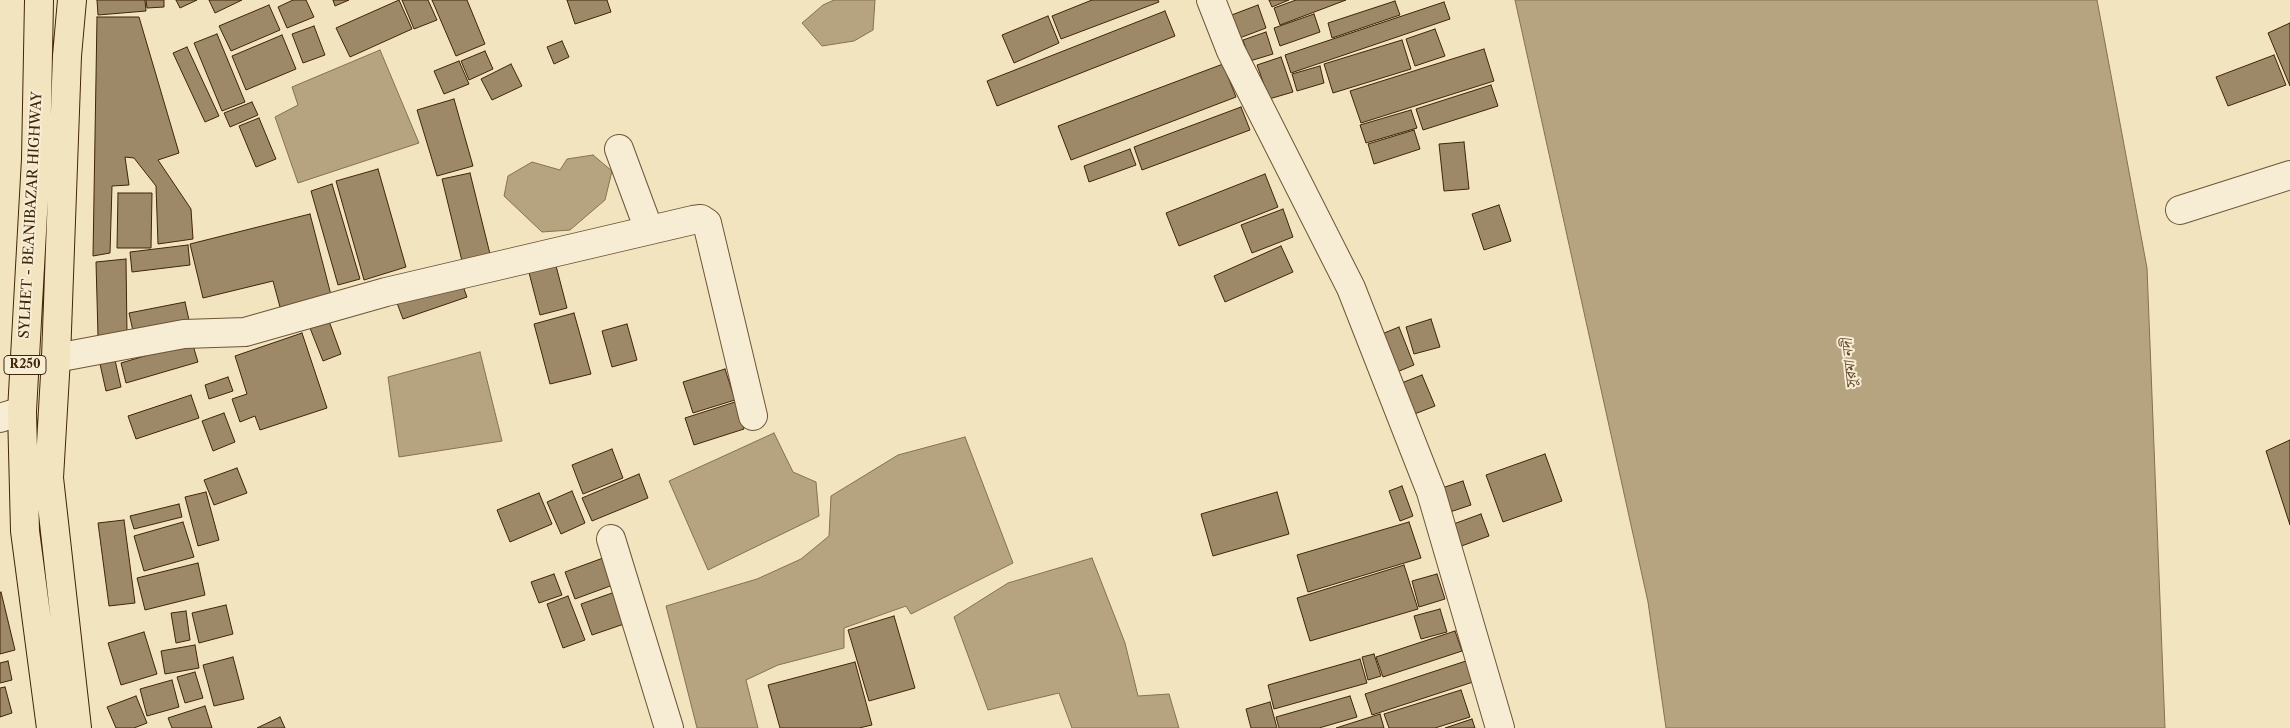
<!DOCTYPE html>
<html>
<head>
<meta charset="utf-8">
<style>
	body { margin:0 }
	canvas { display:block; background:#f2e4be }
</style>
</head>
<body>
<canvas width="2290" height="728"></canvas>
<script>
const ctx = document.querySelector('canvas').getContext('2d');
ctx.lineJoin = 'round';
function fillPath(path, color) { ctx.fillStyle = color; ctx.fill(path, 'evenodd'); }
const poly = rows => new Path2D(rows.map(r => 'M' + r).join(''));
function trace(path, color, width, dash) { ctx.strokeStyle = color; ctx.lineWidth = width; ctx.lineCap = dash ? 'butt' : 'round'; ctx.setLineDash(dash || []); ctx.stroke(path); }
function label(font, color, halo, rows, align = 'center') {
  ctx.font = font + ' "Libre Caslon Text","Noto Serif Bengali",serif'; ctx.lineWidth = 4; ctx.setLineDash([]); ctx.textBaseline = 'middle'; ctx.strokeStyle = halo; ctx.fillStyle = color; for (const [text, x, y, turn = 0] of rows) {
    ctx.save(); ctx.translate(x, y); ctx.rotate((+turn || 0) * Math.PI / 180); ctx.textAlign = isNaN(turn) ? turn : align; if (halo) ctx.strokeText(text, 0, 0); ctx.fillText(text, 0, 0); ctx.restore();
  }
}
const water = poly([
	[834,0,875,0,873,30,854,41,822,46,802,23,823,5,834,0],
	[1515,0,2097,0,2147,268,2165,728,1666,728,1648,602,1515,0],
	[380,50,419,143,298,183,275,117,298,105,292,87,380,50],
	[593,155,612,171,605,200,570,230,542,232,504,196,508,176,532,162,560,170,567,159,593,155],
	[480,352,502,441,399,457,388,377,480,352],
	[774,433,793,472,816,482,819,516,708,570,669,481,774,433],
	[965,437,1013,563,911,614,906,606,844,628,844,648,778,665,746,680,758,728,697,728,666,606,757,579,801,559,829,536,831,496,898,455,965,437],
	[1092,558,1125,643,1138,696,1169,694,1179,728,1072,728,1059,693,988,710,954,617,1008,583,1092,558]
]);
fillPath(water, '#b6a380');
trace(water, '#877150', 1);
const building = poly([
	[97,0,145,0,146,11,98,15,97,0],
	[146,0,164,0,164,7,147,8,146,0],
	[176,0,197,0,180,8,176,0],
	[209,0,242,0,215,13,209,0],
	[293,0,306,0,314,17,287,28,278,7,293,0],
	[333,0,349,0,335,6,333,0],
	[399,0,412,29,350,57,336,28,399,0],
	[402,0,428,0,437,20,414,29,402,0],
	[432,0,467,0,485,44,456,56,432,0],
	[567,0,607,0,611,12,575,24,567,0],
	[1092,0,1158,0,1159,2,1061,39,1052,16,1092,0],
	[1269,0,1289,0,1272,7,1269,0],
	[1296,0,1346,0,1280,25,1274,8,1296,0],
	[1395,1,1400,15,1332,38,1328,23,1395,1],
	[1444,2,1450,19,1291,73,1285,55,1444,2],
	[269,5,280,30,231,51,219,26,269,5],
	[1258,5,1266,28,1237,39,1229,16,1258,5],
	[1165,11,1175,36,997,106,987,81,1165,11],
	[1314,14,1320,32,1280,46,1274,28,1314,14],
	[1048,16,1059,43,1014,63,1002,35,1048,16],
	[97,17,139,17,179,153,158,160,191,209,193,239,158,244,156,186,134,158,125,157,129,185,112,186,110,253,93,256,97,17],
	[2290,23,2290,86,2268,33,2290,23],
	[314,26,325,55,303,63,292,34,314,26],
	[1435,29,1445,56,1415,66,1406,39,1435,29],
	[1266,32,1273,54,1250,61,1243,40,1266,32],
	[217,34,245,102,222,111,194,43,217,34],
	[282,35,296,69,246,90,232,56,282,35],
	[1402,40,1411,69,1333,93,1324,64,1402,40],
	[562,41,569,57,554,64,547,47,562,41],
	[187,47,219,116,205,122,173,53,187,47],
	[1484,49,1494,81,1361,123,1350,91,1484,49],
	[485,51,493,69,469,80,461,61,485,51],
	[2274,55,2286,85,2228,106,2216,77,2274,55],
	[1281,57,1293,92,1269,99,1257,65,1281,57],
	[459,61,469,84,444,94,434,71,459,61],
	[511,64,522,86,492,100,481,79,511,64],
	[1223,64,1236,97,1071,160,1058,126,1223,64],
	[1320,66,1324,83,1297,91,1292,74,1320,66],
	[1491,85,1498,106,1423,130,1416,109,1491,85],
	[454,99,473,166,437,176,417,110,454,99],
	[252,102,258,115,230,127,224,113,252,102],
	[1241,107,1250,130,1142,170,1134,147,1241,107],
	[1411,110,1417,128,1366,143,1360,125,1411,110],
	[259,118,276,159,256,167,239,126,259,118],
	[1414,130,1420,149,1374,164,1368,144,1414,130],
	[1464,142,1469,189,1444,191,1439,144,1464,142],
	[1130,149,1136,165,1089,182,1084,166,1130,149],
	[378,169,406,267,364,280,336,181,378,169],
	[470,173,490,254,462,261,442,179,470,173],
	[1265,174,1278,207,1179,246,1166,213,1265,174],
	[332,184,360,279,338,285,311,191,332,184],
	[118,193,152,193,151,248,117,248,118,193],
	[1499,205,1511,241,1484,250,1472,214,1499,205],
	[1283,209,1293,237,1252,253,1241,225,1283,209],
	[310,214,331,295,280,307,273,281,203,298,190,244,310,214],
	[188,245,190,265,132,272,130,252,188,245],
	[1281,246,1293,272,1225,302,1214,276,1281,246],
	[554,258,567,308,540,315,527,265,554,258],
	[126,259,127,333,98,336,96,262,126,259],
	[461,281,467,297,403,319,397,303,461,281],
	[185,302,189,320,133,331,129,313,185,302],
	[574,313,591,374,550,384,534,324,574,313],
	[1431,319,1440,347,1414,354,1406,327,1431,319],
	[329,321,341,354,323,361,310,328,329,321],
	[627,324,637,360,612,367,602,331,627,324],
	[1399,327,1414,365,1392,374,1377,336,1399,327],
	[302,333,327,408,260,430,255,416,240,422,232,399,247,394,235,356,302,333],
	[192,342,198,362,126,383,121,363,192,342],
	[115,360,121,387,106,391,100,364,115,360],
	[725,369,735,400,693,413,683,382,725,369],
	[1422,375,1435,406,1412,415,1399,384,1422,375],
	[228,377,233,391,209,399,205,385,228,377],
	[191,395,199,418,136,439,128,416,191,395],
	[735,402,744,429,694,445,685,418,735,402],
	[224,413,235,442,213,451,202,421,224,413],
	[2290,440,2290,525,2266,451,2290,440],
	[612,449,623,478,583,494,572,465,612,449],
	[1545,454,1562,501,1503,522,1486,475,1545,454],
	[237,468,247,493,214,505,204,480,237,468],
	[639,474,648,498,592,521,582,498,639,474],
	[1463,481,1471,505,1444,514,1436,490,1463,481],
	[1402,486,1413,516,1400,521,1389,491,1402,486],
	[572,491,585,523,561,534,547,502,572,491],
	[206,492,219,540,198,546,185,497,206,492],
	[1277,492,1289,534,1213,556,1201,514,1277,492],
	[539,493,552,524,510,542,497,510,539,493],
	[179,504,182,517,134,529,130,516,179,504],
	[1481,514,1489,536,1456,548,1448,526,1481,514],
	[124,520,135,603,109,606,98,523,124,520],
	[183,522,194,557,144,571,134,536,183,522],
	[1409,522,1421,558,1308,592,1297,555,1409,522],
	[603,558,613,585,575,599,565,572,603,558],
	[198,563,205,595,145,610,137,578,198,563],
	[1404,565,1418,609,1310,641,1297,598,1404,565],
	[554,574,562,595,539,603,531,582,554,574],
	[1437,574,1445,599,1419,607,1412,581,1437,574],
	[1,592,15,650,0,654,0,593,1,592],
	[615,592,627,623,592,635,581,604,615,592],
	[568,596,585,640,563,648,547,604,568,596],
	[226,605,233,634,199,643,192,613,226,605],
	[1440,609,1447,632,1421,639,1414,616,1440,609],
	[186,611,190,640,176,643,171,613,186,611],
	[894,616,915,688,869,701,848,630,894,616],
	[1455,631,1462,651,1383,677,1376,657,1455,631],
	[144,632,157,674,121,685,108,643,144,632],
	[195,645,199,668,165,674,161,651,195,645],
	[1374,654,1381,676,1368,680,1362,657,1374,654],
	[233,657,244,699,214,706,203,665,233,657],
	[1360,659,1367,683,1274,709,1268,685,1360,659],
	[8,661,12,680,0,683,0,663,8,661],
	[1466,661,1473,682,1372,715,1365,694,1466,661],
	[855,662,872,725,859,728,780,728,768,685,855,662],
	[195,672,203,698,185,703,177,677,195,672],
	[172,680,179,707,147,716,140,689,172,680],
	[5,687,12,713,0,717,0,688,5,687],
	[1461,690,1470,717,1435,728,1389,728,1384,714,1461,690],
	[136,696,147,723,134,728,116,728,107,707,136,696],
	[1350,696,1357,717,1319,728,1279,728,1276,717,1350,696],
	[1270,702,1277,728,1251,728,1246,709,1270,702],
	[205,706,212,728,172,728,168,718,205,706],
	[1380,714,1384,728,1336,728,1380,714],
	[280,717,285,728,257,728,280,717],
	[1472,719,1475,728,1445,728,1472,719]
]);
fillPath(building, '#9d8867');
trace(building, '#412509', 1);
const street = poly([
	[1211,0,1231,51,1351,288,1431,492,1500,728],
	[619,149,649,230],
	[2180,210,2290,175],
	[56,358,184,334,245,332,386,292,693,220,701,219,707,223,753,416],
	[0,418,22,411],
	[611,539,669,728]
]);
const primary = poly([
	[39,0,36,159,22,411,25,531,51,728],
	[72,0,67,56,56,358,49,478,77,728]
]);
trace(street, '#6d5536', 30);
trace(primary, '#412509', 30);
trace(street, '#f7edd5', 28);
trace(primary, '#f2e4be', 28);
for (const [x, y, w] of [
	[25,365,42]
]) { const box = new Path2D(); box.roundRect(x - w / 2, y - 9.5, w, 19, 4); ctx.fillStyle = '#f7edd5'; ctx.fill(box); trace(box, '#412509', 1); }
label('bold 12px', '#412509', null, [
	["R250",25,365]
]);
label('14px', '#412509', '#f7edd5', [
	["SYLHET - BEANIBAZAR HIGHWAY",31,215,-87]
]);
label('italic 15px', '#644b2d', '#f7edd5', [
	["সুরমা নদী",1850,364,-96]
]);
</script>
</body>
</html>
